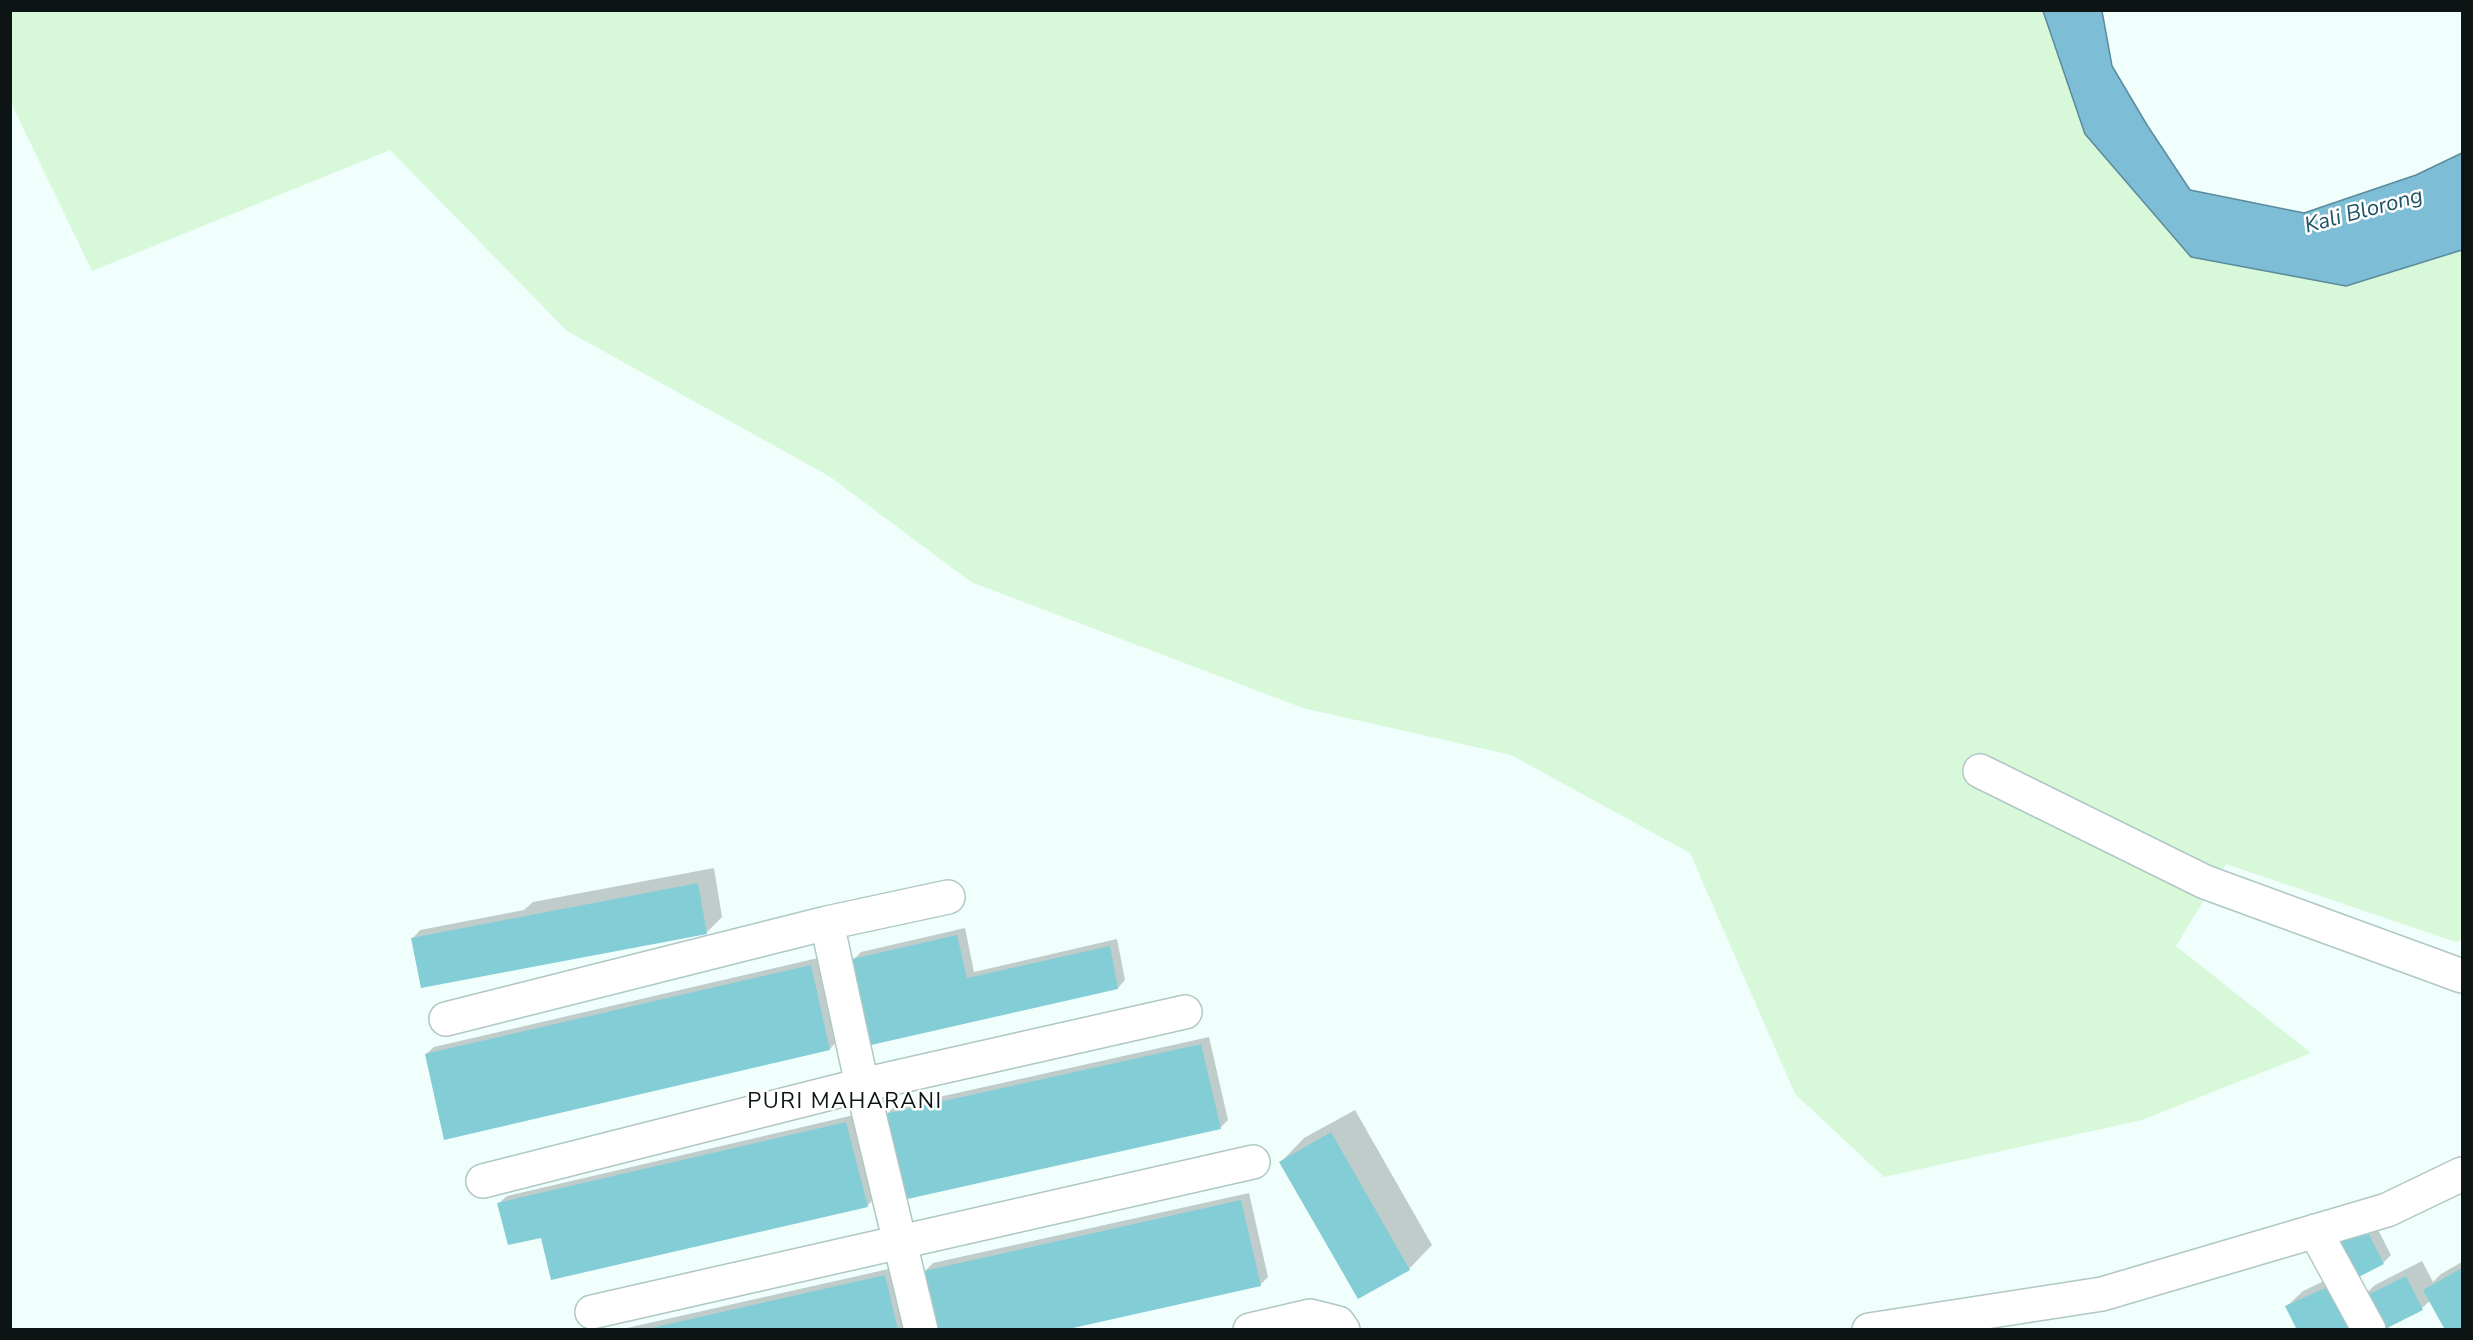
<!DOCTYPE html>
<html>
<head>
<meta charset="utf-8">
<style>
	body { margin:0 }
	#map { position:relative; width:2473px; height:1340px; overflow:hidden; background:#f0fffc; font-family:"Nunito Sans",sans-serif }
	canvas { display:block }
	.frame { position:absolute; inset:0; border:12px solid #0c1514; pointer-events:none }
</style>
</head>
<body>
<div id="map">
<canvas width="2473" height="1340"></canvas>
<div class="frame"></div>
</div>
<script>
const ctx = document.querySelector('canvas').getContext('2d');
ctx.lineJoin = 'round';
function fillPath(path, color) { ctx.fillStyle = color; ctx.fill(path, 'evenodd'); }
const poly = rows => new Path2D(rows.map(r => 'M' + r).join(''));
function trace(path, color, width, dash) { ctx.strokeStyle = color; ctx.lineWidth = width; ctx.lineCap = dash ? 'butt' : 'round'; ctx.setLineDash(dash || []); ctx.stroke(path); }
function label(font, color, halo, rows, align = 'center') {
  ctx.font = font + ' "Nunito Sans",sans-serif'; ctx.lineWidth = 5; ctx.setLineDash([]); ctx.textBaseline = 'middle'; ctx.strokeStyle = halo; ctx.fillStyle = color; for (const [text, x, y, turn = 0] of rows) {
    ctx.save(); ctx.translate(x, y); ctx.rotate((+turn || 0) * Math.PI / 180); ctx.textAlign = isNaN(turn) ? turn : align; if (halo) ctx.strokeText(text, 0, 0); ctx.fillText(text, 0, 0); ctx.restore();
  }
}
fillPath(poly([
	[10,11,2043,11,2086,134,2346,286,2462,250,2462,940,2456,942,2226,864,2176,946,2311,1053,2142,1120,1884,1177,1795,1094,1690,853,1511,755,1303,708,971,582,829,476,567,331,390,150,92,271,13,107,10,94]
]), '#d7f8d9');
const water = poly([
	[2043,11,2102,11,2112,66,2147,125,2190,190,2304,213,2416,175,2462,153,2462,250,2346,286,2191,257,2085,134,2043,11]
]);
fillPath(water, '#7dbdd6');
trace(water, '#5b8b9c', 1.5);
fillPath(poly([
	[714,868,722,917,706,933,413,938,420,930,524,910,533,902],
	[965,928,974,972,1117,939,1125,980,1118,988,872,1043,854,959,861,952],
	[818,958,837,1041,830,1049,426,1054,434,1047],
	[1209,1037,1228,1120,1220,1128,886,1115,894,1107],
	[1355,1110,1432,1245,1409,1269,1281,1162,1304,1138],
	[854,1115,875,1198,867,1206,499,1203,507,1196],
	[1249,1193,1268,1277,1260,1285,925,1271,933,1263],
	[2372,1218,2391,1255,2383,1263,2353,1279,2362,1297,2375,1285,2422,1261,2433,1282,2441,1274,2462,1262,2462,1330,2447,1330,2431,1300,2422,1308,2388,1325,2390,1330,2374,1330,2287,1306,2303,1291,2343,1272],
	[893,1268,907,1330,618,1330]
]), '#0003');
fillPath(poly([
	[698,883,707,934,421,988,411,938],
	[957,935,967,978,1110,946,1118,989,871,1045,852,959],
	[811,965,830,1050,444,1140,425,1054],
	[1201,1044,1221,1129,903,1200,885,1114],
	[846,1122,868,1207,551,1280,541,1238,508,1245,497,1203],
	[1331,1132,1410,1270,1358,1299,1279,1162],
	[1241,1200,1261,1286,1064,1330,937,1330,924,1271],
	[2364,1225,2384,1264,2347,1283,2326,1245],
	[2462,1268,2462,1330,2445,1330,2423,1290],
	[885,1275,898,1330,647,1330,647,1329],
	[2406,1276,2423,1310,2383,1330,2357,1300],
	[2332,1285,2355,1330,2297,1330,2285,1306]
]), '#82cdd6');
const minor = poly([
	[1980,771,2205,882,2462,976],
	[446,1019,827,923],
	[483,1181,862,1085,1185,1012],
	[2315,1231,2369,1330],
	[592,1312,1253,1162],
	[921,1330,862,1085,827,923,948,897],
	[1250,1330,1310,1316,1338,1323,1343,1330],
	[1869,1330,2102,1294,2387,1210,2462,1174]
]);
trace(minor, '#b0c8c4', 36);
trace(minor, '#fff', 33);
label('italic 22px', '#1e5365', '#fff', [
	["Kali Blorong",2364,212,-15]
]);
ctx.letterSpacing = '1.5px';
label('22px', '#0c1514', '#fff', [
	["PURI MAHARANI",845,1103]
]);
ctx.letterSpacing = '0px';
</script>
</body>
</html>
